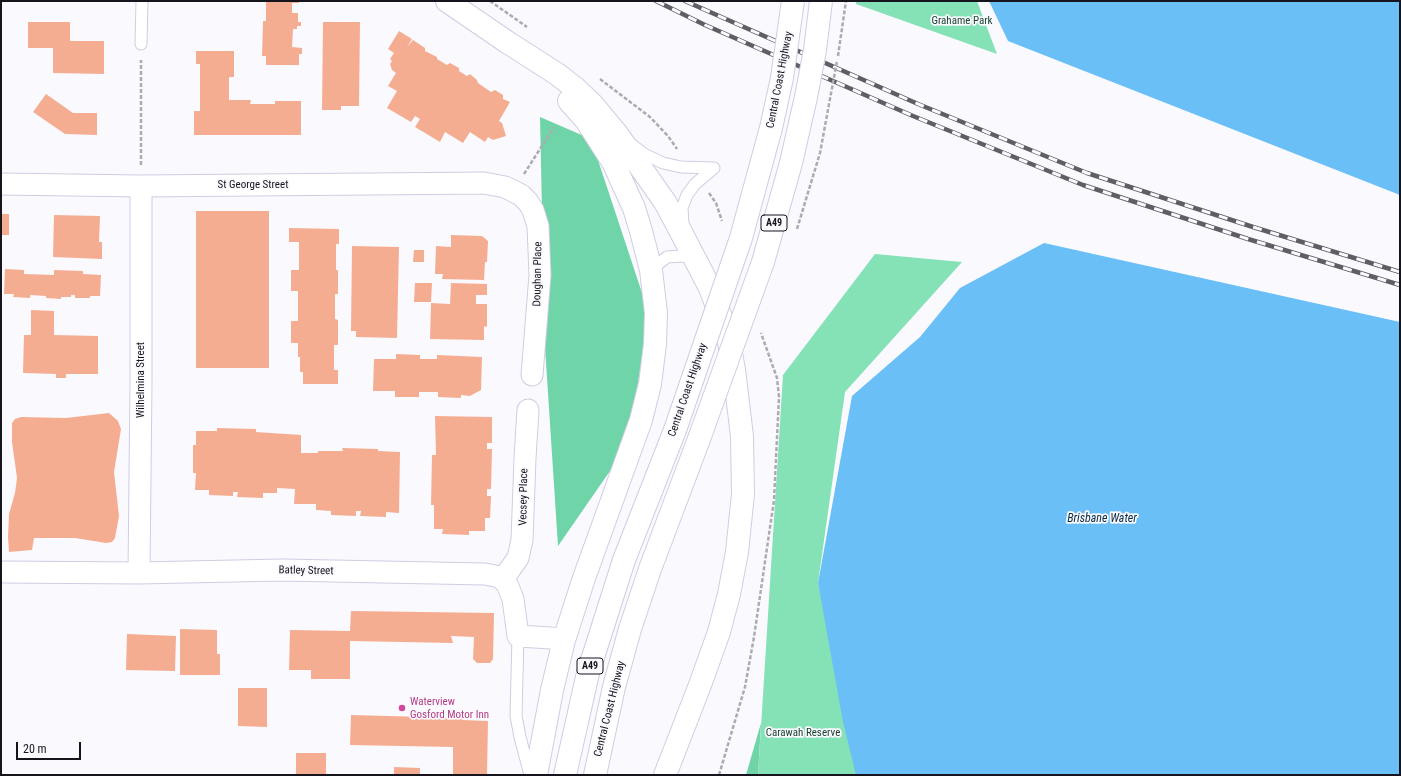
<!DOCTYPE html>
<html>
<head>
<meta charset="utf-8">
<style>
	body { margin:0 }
	#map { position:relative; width:1401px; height:776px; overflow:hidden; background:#faf9fe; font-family:"Roboto Condensed",sans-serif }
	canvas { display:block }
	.frame { position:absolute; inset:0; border:2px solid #16141c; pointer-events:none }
	.scale { position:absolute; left:16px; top:742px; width:65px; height:18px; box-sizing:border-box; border:2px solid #16141c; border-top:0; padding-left:5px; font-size:12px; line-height:14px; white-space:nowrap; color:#16141c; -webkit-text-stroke:3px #faf9fe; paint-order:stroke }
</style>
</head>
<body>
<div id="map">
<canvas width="1401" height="776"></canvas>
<div class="frame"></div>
<div class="scale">20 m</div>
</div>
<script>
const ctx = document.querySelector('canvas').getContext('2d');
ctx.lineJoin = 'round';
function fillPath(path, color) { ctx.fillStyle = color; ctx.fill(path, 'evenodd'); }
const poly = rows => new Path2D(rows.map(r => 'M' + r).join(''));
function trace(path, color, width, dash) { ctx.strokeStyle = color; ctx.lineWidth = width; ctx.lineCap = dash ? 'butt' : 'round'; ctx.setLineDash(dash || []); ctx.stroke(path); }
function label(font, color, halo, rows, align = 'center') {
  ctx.font = font + ' "Roboto Condensed",sans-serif'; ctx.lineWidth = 3.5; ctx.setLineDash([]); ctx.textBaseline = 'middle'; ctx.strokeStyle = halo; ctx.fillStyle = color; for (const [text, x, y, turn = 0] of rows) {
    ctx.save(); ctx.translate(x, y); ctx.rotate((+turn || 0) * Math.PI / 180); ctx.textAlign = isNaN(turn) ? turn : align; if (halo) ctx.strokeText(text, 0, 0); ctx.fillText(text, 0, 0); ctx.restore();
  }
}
fillPath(poly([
	[856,1,977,1,997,54,856,4],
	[875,254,962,262,845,392,818,583,859,775,758,775,783,375]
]), '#85e1b6');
fillPath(poly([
	[540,117,591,139,649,314,628,445,558,546,545,347],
	[761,723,758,775,746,775]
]), '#6fd4a7');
fillPath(poly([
	[989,1,1400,1,1400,195,1008,41],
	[1044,243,1400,322,1400,775,856,775,843,722,818,583,852,396,920,337,960,288]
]), '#6abff7');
fillPath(poly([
	[266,1,299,1,299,3,292,3,292,13,298,13,298,22,301,22,301,26,297,26,297,29,293,29,292,47,302,48,302,54,299,54,299,65,266,65,266,56,262,56,263,21,266,21],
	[28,22,70,22,70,41,104,41,104,74,53,73,53,48,28,48],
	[323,22,360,22,359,106,341,106,341,110,322,110],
	[399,31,412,39,407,47,413,40,425,48,425,51,437,57,437,59,447,65,450,63,459,68,459,71,467,76,470,74,477,80,478,83,491,92,495,90,503,95,503,99,510,102,499,121,502,123,506,136,493,140,488,137,485,142,470,132,463,143,445,132,440,142,415,127,420,119,415,116,411,122,387,108,397,91,388,86,396,73,392,70,390,64,392,61,390,59,394,53,388,49],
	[196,51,234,51,234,77,229,77,229,100,251,100,250,104,275,104,275,101,301,101,301,135,194,135,194,111,200,111,200,64,196,64],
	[46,94,73,113,97,113,97,135,65,134,33,112],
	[196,211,269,211,269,368,196,368],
	[1,214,9,214,9,235,1,235],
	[54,215,100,216,99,242,102,242,102,259,53,257],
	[289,228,339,229,339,244,336,244,336,270,338,270,338,294,335,294,335,319,338,320,338,345,334,345,334,370,338,370,338,384,303,384,303,372,300,372,300,357,298,357,298,343,291,343,291,321,298,321,298,291,291,291,291,270,299,270,299,242,289,242],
	[451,235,482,236,488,241,487,262,485,262,484,280,442,279,443,274,435,274,436,246,451,247],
	[352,246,399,247,397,338,356,337,356,331,351,331],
	[414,250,424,250,424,262,413,262],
	[5,269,24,270,24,274,54,275,54,270,83,271,83,274,101,275,100,296,90,296,90,298,75,298,75,295,71,295,71,297,61,297,61,299,46,298,46,296,30,295,30,298,13,297,14,294,4,294],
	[415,283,432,283,431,302,414,302],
	[451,283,487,284,487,295,476,295,476,304,487,304,487,327,484,326,484,340,430,339,431,303,450,304],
	[31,310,54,311,54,335,98,336,98,374,66,374,66,378,56,378,56,374,23,373,24,335,31,335],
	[396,354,420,355,420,359,437,359,437,355,482,357,481,390,470,396,461,395,461,398,438,397,438,392,419,392,419,397,395,397,395,391,373,391,374,359,396,359],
	[109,413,118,421,121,429,114,472,119,516,115,538,112,542,106,543,75,538,34,538,32,550,9,552,8,537,9,514,15,493,17,478,12,442,12,423,15,419,21,417,66,418],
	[435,416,492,417,492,443,487,443,487,449,492,449,491,489,487,489,487,496,491,496,490,518,485,518,485,531,469,531,469,535,442,534,443,529,434,529,434,505,431,505,432,455,436,455],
	[217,428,256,429,256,432,301,435,301,453,318,453,318,451,343,451,342,448,378,449,378,451,400,452,399,513,386,512,386,517,360,516,361,511,356,511,356,516,331,515,331,511,316,510,316,504,294,504,295,489,277,488,277,493,263,493,263,498,237,497,238,492,233,492,233,496,209,495,209,490,195,490,196,473,193,473,193,445,196,445,196,431,217,431],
	[351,611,494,613,493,659,490,663,477,663,473,659,474,637,451,636,453,643,350,641,350,679,311,679,311,670,289,670,290,630,350,631],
	[180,629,217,630,217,654,220,654,220,675,180,675],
	[127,634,176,636,175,671,126,670],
	[238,688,267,688,267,727,238,726],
	[351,715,463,718,463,720,488,721,487,775,453,775,453,747,350,745],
	[296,753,326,753,326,775,296,775],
	[394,767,420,768,420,775,394,775]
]), '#f5ad92');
const lane = poly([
	[141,44,142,1],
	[632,145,644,154,663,163,681,167,714,168],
	[683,225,682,208,687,195,695,184,714,168],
	[653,274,658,264,667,257,682,256,694,259],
	[518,636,516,716,520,737,530,775]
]);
const street = poly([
	[1,184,141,186,484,183,505,187,521,195,528,202,533,210,538,226,540,275,532,375],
	[1,572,139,573,282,570,485,574,500,577,507,584,513,599,518,636,551,638,564,640],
	[139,573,141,382,141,186],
	[503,579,518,558,522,540,525,458,528,410]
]);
const primary = poly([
	[447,1,507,42]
]);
const highway = poly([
	[507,42,557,74,575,88,592,104,617,134,665,202,681,232,710,288,721,317,729,342,734,370,742,436,743,494,737,552,729,594,719,632,700,685,665,775],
	[536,775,552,690,564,640,584,578,641,420,650,384,655,344,656,313,651,270,641,231,634,208,613,162,586,120,569,101],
	[565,775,588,673,624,560,675,430],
	[595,775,614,687,630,629,650,569,699,439]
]);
trace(lane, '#d1cce3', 13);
trace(street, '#d1cce3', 23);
trace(primary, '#d1cce3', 24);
trace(highway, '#d1cce3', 24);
trace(poly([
	[490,1,527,27],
	[600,79,650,117,668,136,677,149],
	[141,165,141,60],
	[524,174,554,127],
	[709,193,716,203,722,221],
	[719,775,745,687,754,637,774,500,779,397,777,378,761,333]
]), '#acabb1', 2.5, [4, 2]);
trace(lane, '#fff', 11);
trace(street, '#fff', 21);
trace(primary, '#fff', 22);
trace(highway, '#fff', 22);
const rail = poly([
	[656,1,705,25,913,116,1083,185,1248,239,1400,285],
	[685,1,918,104,1087,173,1253,227,1400,272]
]);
trace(rail, '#605e65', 4.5);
trace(rail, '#faf9fe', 3, [9]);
const highwayBridge = poly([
	[675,430,741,238,771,128,782,78,793,1],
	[699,439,763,262,791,163,806,97,815,50,821,1]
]);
trace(highwayBridge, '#d1cce3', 24, []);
trace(poly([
	[838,56,846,1],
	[797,229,820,153,837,61]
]), '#acabb1', 2.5, [4, 2]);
trace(highwayBridge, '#fff', 22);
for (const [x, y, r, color] of [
	[402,708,4,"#d1479c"]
]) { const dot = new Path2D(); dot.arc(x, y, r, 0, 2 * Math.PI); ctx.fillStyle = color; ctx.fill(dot); trace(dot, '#faf9fe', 1.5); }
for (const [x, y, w] of [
	[774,223,26],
	[590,666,26]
]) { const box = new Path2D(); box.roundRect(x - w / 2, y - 8, w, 16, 3); ctx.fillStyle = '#faf9fe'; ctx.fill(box); trace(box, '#16141c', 1); }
label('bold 10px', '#16141c', null, [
	["A49",774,223],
	["A49",590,666]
]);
label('11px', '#194432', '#faf9fe', [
	["Grahame Park",962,21],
	["Carawah Reserve",803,733]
]);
label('11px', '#16141c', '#faf9fe', [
	["Central Coast Highway",780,80,-79],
	["St George Street",253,185],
	["Doughan Place",538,274,-89],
	["Wilhelmina Street",141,380,-90],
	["Central Coast Highway",688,390,-71],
	["Vecsey Place",524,497,-89],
	["Batley Street",306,571,1],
	["Central Coast Highway",610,709,-76]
]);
label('11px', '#b23c85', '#faf9fe', [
	["Waterview",410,702],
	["Gosford Motor Inn",410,715]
], 'left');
label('italic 12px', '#062d43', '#faf9fe', [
	["Brisbane Water",1102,519]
]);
</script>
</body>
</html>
